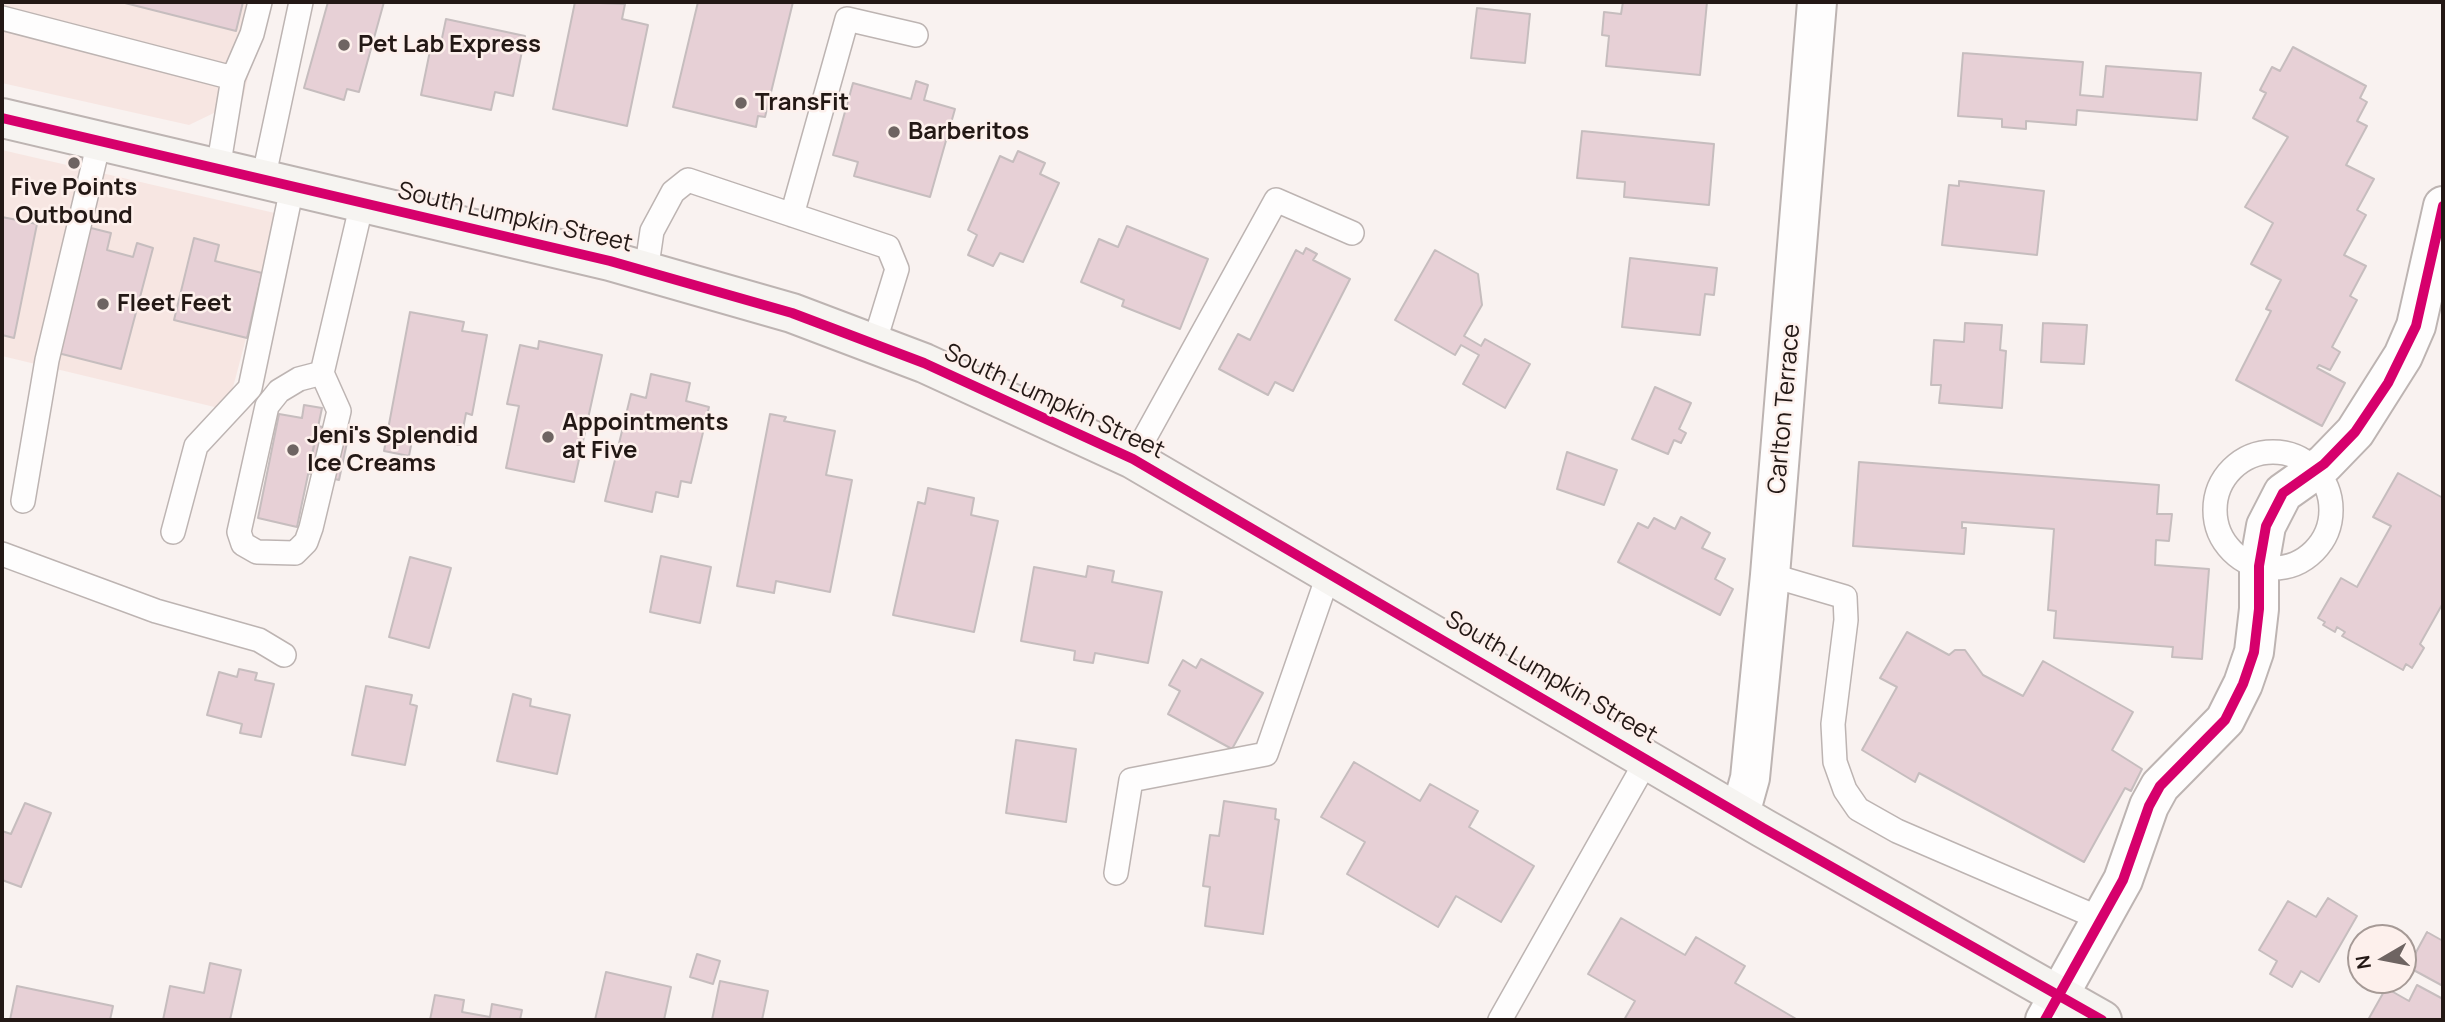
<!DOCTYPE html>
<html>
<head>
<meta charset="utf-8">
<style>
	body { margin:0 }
	#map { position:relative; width:2445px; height:1022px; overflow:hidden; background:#f9f2f0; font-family:Manrope,sans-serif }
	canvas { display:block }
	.frame { position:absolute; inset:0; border:4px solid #231815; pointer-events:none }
	.north { position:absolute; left:2347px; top:924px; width:70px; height:70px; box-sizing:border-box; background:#fdf0ec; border:2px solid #a69a96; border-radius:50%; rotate:260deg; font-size:19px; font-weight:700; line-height:28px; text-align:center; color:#231815 }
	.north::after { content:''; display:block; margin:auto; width:24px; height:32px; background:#6e6462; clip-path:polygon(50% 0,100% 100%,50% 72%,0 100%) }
</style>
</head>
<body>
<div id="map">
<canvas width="2445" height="1022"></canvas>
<div class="frame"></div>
<div class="north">N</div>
</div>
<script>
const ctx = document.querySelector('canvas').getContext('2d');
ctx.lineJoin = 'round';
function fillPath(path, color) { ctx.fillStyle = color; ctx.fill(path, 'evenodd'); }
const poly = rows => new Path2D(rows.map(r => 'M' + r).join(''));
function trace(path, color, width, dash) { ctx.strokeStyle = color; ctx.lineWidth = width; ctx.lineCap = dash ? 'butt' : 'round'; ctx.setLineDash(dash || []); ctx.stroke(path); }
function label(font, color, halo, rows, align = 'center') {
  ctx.font = font + ' Manrope,sans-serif'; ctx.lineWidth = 5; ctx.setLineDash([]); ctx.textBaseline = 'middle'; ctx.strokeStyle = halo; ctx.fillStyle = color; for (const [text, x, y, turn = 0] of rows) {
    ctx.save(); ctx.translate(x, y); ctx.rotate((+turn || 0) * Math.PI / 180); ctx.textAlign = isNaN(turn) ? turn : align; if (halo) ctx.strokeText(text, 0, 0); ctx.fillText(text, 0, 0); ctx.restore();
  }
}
fillPath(poly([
	[2,2,265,2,243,99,189,125,2,83],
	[2,150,279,214,227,410,2,356]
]), '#f7e6e2');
const building = poly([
	[121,2,243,2,236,31,121,2],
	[328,2,384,2,359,92,347,89,344,100,304,88,328,2],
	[575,2,625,4,622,19,648,25,627,126,553,109,575,2],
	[698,2,793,2,765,117,758,116,756,127,673,107,698,2],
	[1623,2,1707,2,1700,75,1606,66,1609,36,1602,35,1604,12,1621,14,1623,2],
	[1477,8,1530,14,1525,63,1471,58,1477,8],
	[446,19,525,36,513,96,495,92,491,110,421,95,432,41,441,43,446,19],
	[2293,47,2366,86,2360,98,2367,102,2357,121,2367,126,2346,165,2374,179,2357,210,2366,215,2344,255,2366,266,2350,296,2357,300,2332,347,2340,352,2330,370,2319,365,2317,368,2345,383,2322,426,2236,380,2271,311,2266,309,2281,280,2251,264,2273,223,2245,207,2288,137,2253,118,2266,93,2260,90,2272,67,2280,71,2293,47],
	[1963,53,2083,62,2080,95,2103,97,2106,66,2201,73,2197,120,2077,110,2076,125,2026,121,2026,129,2002,127,2002,119,1958,116,1963,53],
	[916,81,928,85,924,100,955,109,930,197,854,176,858,162,833,155,853,83,911,99,916,81],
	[1582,131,1714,144,1709,205,1624,197,1625,182,1577,178,1582,131],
	[1018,151,1045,163,1040,174,1059,183,1023,262,1000,253,993,266,968,255,977,235,968,230,1000,156,1013,162,1018,151],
	[1959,181,2044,191,2037,255,1942,245,1949,185,1959,186,1959,181],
	[2,217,37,224,14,338,2,335,2,217],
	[1127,226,1208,259,1180,329,1122,306,1124,300,1081,282,1099,239,1118,247,1127,226],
	[87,227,111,233,107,250,133,257,137,243,153,248,121,369,54,352,87,227],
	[194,238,219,245,215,261,262,273,247,338,174,320,194,238],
	[1306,248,1317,254,1313,260,1350,279,1293,391,1275,382,1268,395,1219,369,1238,334,1250,340,1296,250,1303,254,1306,248],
	[1435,250,1478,274,1482,305,1464,336,1481,346,1485,339,1530,364,1505,408,1463,384,1479,355,1461,345,1455,355,1395,320,1435,250],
	[1630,258,1717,268,1714,295,1705,294,1700,335,1622,327,1630,258],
	[410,312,464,322,462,331,487,335,472,415,466,413,460,445,413,435,409,456,384,451,410,312],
	[1965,323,2002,325,2000,350,2006,351,2002,408,1939,403,1941,385,1931,385,1934,340,1964,342,1965,323],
	[2043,323,2087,325,2084,364,2041,362,2043,323],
	[539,341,602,355,574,482,506,468,519,406,507,404,520,345,538,349,539,341],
	[651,374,690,383,686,401,709,407,691,483,681,481,678,497,656,492,652,512,605,501,631,394,646,398,651,374],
	[1655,387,1691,403,1679,429,1686,433,1681,443,1674,440,1668,454,1632,439,1655,387],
	[304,405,322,408,297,527,258,518,279,414,302,418,304,405],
	[770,414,786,417,784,421,835,431,826,475,852,480,830,592,776,581,774,593,737,586,770,414],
	[318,426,349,433,339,480,308,473,318,426],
	[1567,452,1617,470,1604,505,1557,489,1567,452],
	[1859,462,2159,485,2157,514,2172,514,2169,541,2156,540,2155,565,2209,569,2202,659,2172,657,2173,647,2054,638,2056,611,2048,610,2054,529,1962,522,1962,528,1966,528,1964,554,1853,546,1859,462],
	[2398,473,2443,498,2443,603,2420,644,2424,648,2412,668,2406,664,2403,670,2342,636,2345,632,2337,627,2335,632,2323,625,2325,622,2318,618,2341,578,2357,587,2391,526,2373,517,2398,473],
	[928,488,974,498,971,515,998,521,974,632,893,615,918,502,925,504,928,488],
	[1681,517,1710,533,1702,548,1725,559,1715,579,1733,589,1720,615,1618,562,1638,523,1648,528,1654,518,1675,529,1681,517],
	[661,556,711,567,700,623,650,612,661,556],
	[410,557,451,568,429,648,389,637,410,557],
	[1088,566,1114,571,1112,582,1162,592,1148,663,1095,653,1093,663,1074,660,1075,651,1021,641,1034,567,1086,577,1088,566],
	[1907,632,1949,655,1955,650,1965,650,1983,675,2023,696,2043,661,2133,712,2112,750,2142,769,2131,791,2125,788,2084,862,1919,773,1915,782,1862,750,1897,687,1880,678,1907,632],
	[1201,659,1263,693,1232,749,1168,714,1180,691,1169,685,1183,660,1196,668,1201,659],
	[239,669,257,673,255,680,274,684,261,737,240,733,242,724,207,715,219,672,237,677,239,669],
	[366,686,412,695,410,704,417,706,405,765,352,755,366,686],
	[513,694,531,699,530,706,570,715,557,774,497,761,513,694],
	[1016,740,1076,749,1066,822,1006,813,1016,740],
	[1354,762,1420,801,1430,784,1478,811,1469,827,1534,866,1501,922,1456,896,1438,927,1347,874,1365,842,1321,817,1354,762],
	[1224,801,1276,809,1275,819,1279,820,1263,934,1205,926,1210,887,1203,886,1210,835,1219,836,1224,801],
	[25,803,51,813,21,887,2,880,2,831,11,834,25,803],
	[2328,898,2357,916,2319,982,2301,971,2292,987,2270,974,2277,961,2259,950,2288,901,2316,917,2328,898],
	[1621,918,1685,955,1696,937,1745,966,1735,983,1798,1020,1624,1020,1635,1001,1588,974,1621,918],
	[2427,932,2443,941,2443,986,2408,967,2427,932],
	[697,954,720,961,713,984,690,977,697,954],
	[210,963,241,970,230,1020,163,1020,170,986,204,993,210,963],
	[606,972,671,987,664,1020,595,1020,606,972],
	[720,981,768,991,762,1020,712,1020,720,981],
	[2417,985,2443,999,2443,1020,2368,1020,2386,988,2409,1001,2417,985],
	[17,986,113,1006,110,1020,10,1020,17,986],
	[435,995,464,1000,462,1012,490,1017,492,1004,522,1010,520,1020,430,1020,435,995]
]);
fillPath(building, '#e7d0d6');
trace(building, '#c6bdbe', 2);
const service = poly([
	[2,18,233,78,218,169],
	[233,78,252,34,260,2],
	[263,180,301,2],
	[792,215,847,19,916,35],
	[646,272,652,231,673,192,688,180,888,247,897,269,874,344],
	[322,373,299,379,279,391,267,406,239,532,243,544,257,552,295,553,306,542,311,528,339,411,322,373,362,203],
	'2215 510a58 58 0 1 1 116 0a58 58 0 1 1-116 0Z',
	[1133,459,1276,200,1352,233],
	[23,501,47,360,99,142],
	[173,532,196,446,250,388,292,188],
	[2,554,156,611,259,640,284,655],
	[1770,575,1845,597,1846,620,1833,724,1835,762,1845,790,1858,809,1897,831,2101,919],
	[1116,873,1131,780,1266,754,1329,573],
	[1500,1020,1648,758]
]);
const minor = poly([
	[1740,814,1750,778,1770,575,1817,2],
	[2059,995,2123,880,2149,806,2160,786,2225,720,2243,684,2254,652,2259,609,2259,566,2266,526,2283,493,2324,464,2355,432,2403,356,2416,326,2443,206]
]);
const tertiary = poly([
	[2045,1020,2059,995]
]);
const secondary = poly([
	[2,118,610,261,792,313,924,363,1133,459,1763,828,2102,1020]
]);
trace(service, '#bdb4b2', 26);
trace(minor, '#bdb4b2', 42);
trace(tertiary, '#bdb4b2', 42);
trace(secondary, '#bdb4b2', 42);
trace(service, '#fefdfd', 23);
trace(minor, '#fefdfd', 38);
trace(tertiary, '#fefdfd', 38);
trace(secondary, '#f6f4f1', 38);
trace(poly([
	[2,118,610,261,792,313,924,363,1133,459,1763,828,2102,1020],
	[2045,1020,2123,880,2149,806,2160,786,2225,720,2243,684,2254,652,2259,609,2259,566,2266,526,2283,493,2324,464,2355,432,2388,383,2416,326,2443,206]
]), '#d6006c', 10);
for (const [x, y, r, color] of [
	[344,45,7,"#6e6462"],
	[741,103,7,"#6e6462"],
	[894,132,7,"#6e6462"],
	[74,163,7,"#6e6462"],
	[103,304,7,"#6e6462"],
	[548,437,7,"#6e6462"],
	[293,450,7,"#6e6462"]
]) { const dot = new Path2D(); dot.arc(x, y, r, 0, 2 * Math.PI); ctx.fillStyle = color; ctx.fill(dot); trace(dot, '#fdf0ec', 2.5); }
label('bold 24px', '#231815', '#fdf0ec', [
	["Pet Lab Express",358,45],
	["TransFit",755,103],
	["Barberitos",908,132],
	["Five Points",74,188,"center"],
	["Outbound",74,216,"center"],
	["Fleet Feet",117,304],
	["Appointments",562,423],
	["at Five",562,451],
	["Jeni's Splendid",307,436],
	["Ice Creams",307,464]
], 'left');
label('24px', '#231815', '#fdf0ec', [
	["South Lumpkin Street",515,218,13],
	["South Lumpkin Street",1054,402,25],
	["Carlton Terrace",1785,409,-85],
	["South Lumpkin Street",1551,678,30]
]);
</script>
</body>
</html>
